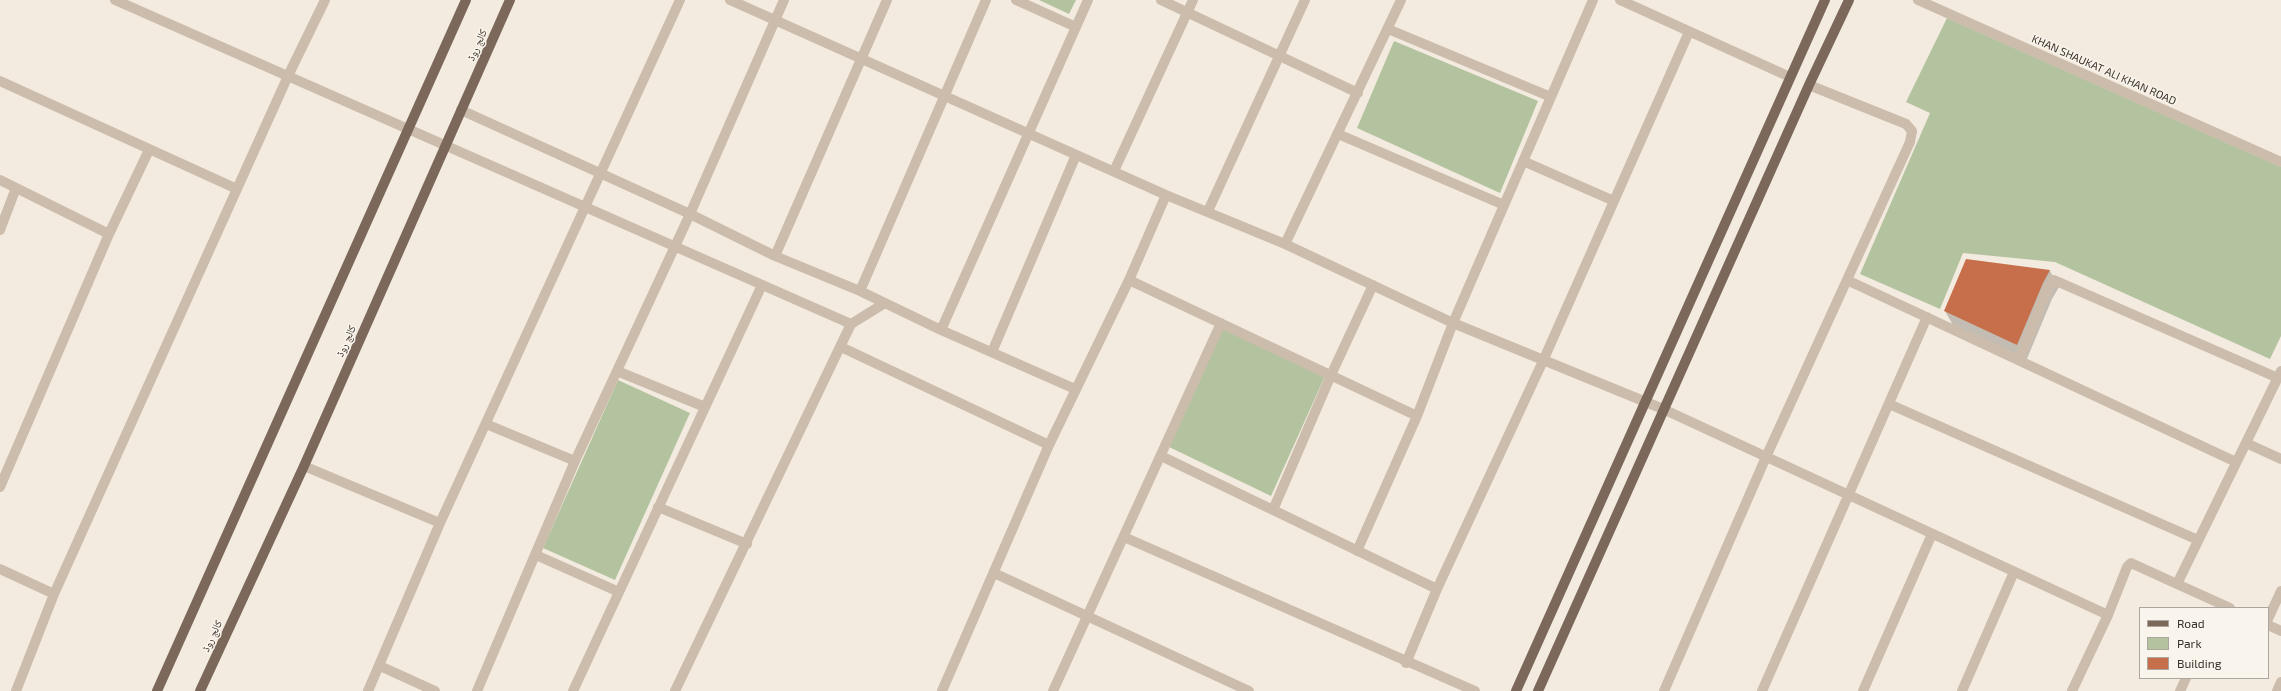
<!DOCTYPE html>
<html>
<head>
<meta charset="utf-8">
<style>
	body { margin:0 }
	#map { position:relative; width:2281px; height:691px; overflow:hidden; background:#f3ebdf; font-family:"Exo 2",sans-serif }
	canvas { display:block }
	.legend { position:absolute; left:2139px; top:607px; width:130px; height:72px; box-sizing:border-box; background:#faf5ec; border:1px solid #ada69e; margin:0; padding:5px 7px; list-style:none; font-size:12px; color:#39302a }
	.legend li { display:flex; align-items:center; gap:8px; height:20px }
	.legend b { width:20px; border:1px solid #ada69e }
</style>
</head>
<body>
<div id="map">
<canvas width="2281" height="691"></canvas>
<ul class="legend">
<li><b style="height:5px;background:#7b685b"></b>Road</li>
<li><b style="height:11px;background:#b4c39f"></b>Park</li>
<li><b style="height:11px;background:#c66f4a"></b>Building</li>
</ul>
</div>
<script>
const ctx = document.querySelector('canvas').getContext('2d');
ctx.lineJoin = 'round';
function fillPath(path, color) { ctx.fillStyle = color; ctx.fill(path, 'evenodd'); }
const poly = rows => new Path2D(rows.map(r => 'M' + r).join(''));
function trace(path, color, width, dash) { ctx.strokeStyle = color; ctx.lineWidth = width; ctx.lineCap = dash ? 'butt' : 'round'; ctx.setLineDash(dash || []); ctx.stroke(path); }
function label(font, color, halo, rows, align = 'center') {
  ctx.font = font + ' "Exo 2","Noto Naskh Arabic",sans-serif'; ctx.lineWidth = 3; ctx.setLineDash([]); ctx.textBaseline = 'middle'; ctx.strokeStyle = halo; ctx.fillStyle = color; for (const [text, x, y, turn = 0] of rows) {
    ctx.save(); ctx.translate(x, y); ctx.rotate((+turn || 0) * Math.PI / 180); ctx.textAlign = isNaN(turn) ? turn : align; if (halo) ctx.strokeText(text, 0, 0); ctx.fillText(text, 0, 0); ctx.restore();
  }
}
fillPath(poly([
	[1039,0,1076,0,1069,14],
	[1947,18,2281,167,2281,336,2270,359,2055,262,1963,253,1940,309,1860,274,1930,113,1906,102],
	[1394,41,1538,101,1500,193,1357,128],
	[1223,329,1325,376,1271,496,1167,446],
	[618,380,690,413,615,580,543,548]
]), '#b4c39f');
fillPath(poly([
	[1967,260,2050,271,2059,287,2052,299,2026,361,1954,327,1945,311]
]), '#0003');
fillPath(poly([
	[1966,259,2050,270,2043,283,2017,345,1944,311]
]), '#c66f4a');
trace(poly([
	[115,0,851,324],
	[730,0,1166,195],
	[1016,0,1076,27],
	[1161,0,1358,93],
	[1620,0,1790,77],
	[1918,0,2281,162],
	[1388,29,1551,97],
	[0,81,237,189],
	[461,110,690,214,775,256,860,291,941,330,1075,389],
	[1338,134,1504,205],
	[1523,161,1614,201],
	[1114,171,1193,0],
	[0,180,109,234],
	[1208,211,1305,0],
	[0,230,16,188],
	[1285,244,1401,0],
	[775,256,887,0],
	[1129,280,1417,416,1453,323,1593,0],
	[1847,280,2236,462],
	[860,291,986,0],
	[941,330,1088,0],
	[841,347,1049,445],
	[992,352,1076,155],
	[2019,360,2049,285,2054,280,2278,378],
	[617,371,705,407],
	[1889,404,2198,540],
	[486,424,575,461],
	[2246,443,2281,459],
	[1161,456,1437,589,1543,361,1689,32],
	[304,466,440,523],
	[0,487,109,234,149,150],
	[658,507,747,544],
	[1273,510,1331,375,1373,285],
	[1124,537,1475,691],
	[1357,551,1417,416],
	[536,555,619,592],
	[0,569,54,594],
	[994,573,1249,691],
	[2230,608,2177,584,2281,371],
	[2108,615,2127,567,2131,563,2177,584],
	[2268,619,2281,591],
	[2268,625,2281,631],
	[1406,663,1437,589],
	[380,666,435,691],
	[16,691,54,594,288,76,325,0],
	[368,691,440,523,680,0],
	[477,691,575,461,690,214,784,0],
	[573,691,762,285],
	[675,691,851,324,885,303],
	[942,691,1049,445,1129,280,1166,195,1285,244,1453,323,1663,409,2108,615,2072,691],
	[1053,691,1221,323],
	[1664,691,1766,457,1910,142,1912,131,1906,124,1809,85],
	[1762,691,1927,317],
	[1863,691,1932,534],
	[1962,691,2014,572],
	[2180,691,2186,678],
	[2277,691,2281,682]
]), '#ccbcab', 10);
trace(poly([
	[157,691,466,0],
	[200,691,304,466,510,0],
	[1516,691,1825,0],
	[1538,691,1809,85,1849,0]
]), '#7b685b', 10);
label('11px', '#39302a', '#faf5ec', [
	["کالج روڈ",477,45,-66],
	["KHAN SHAUKAT ALI KHAN ROAD",2104,70,24],
	["کالج روڈ",346,341,-66],
	["کالج روڈ",212,636,-65]
]);
</script>
</body>
</html>
